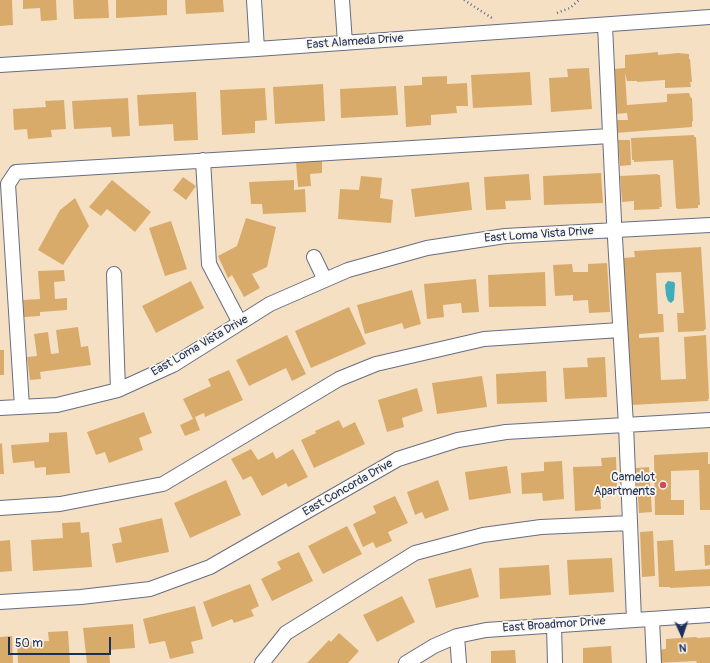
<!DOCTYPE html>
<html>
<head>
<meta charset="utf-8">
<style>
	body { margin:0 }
	#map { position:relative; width:710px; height:663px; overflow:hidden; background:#f5e0c4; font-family:Pangolin,sans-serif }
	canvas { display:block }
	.north { position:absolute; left:662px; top:615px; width:40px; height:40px; -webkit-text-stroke:3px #fbf7ec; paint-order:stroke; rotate:177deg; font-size:11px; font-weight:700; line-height:16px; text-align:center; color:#1b2f5e }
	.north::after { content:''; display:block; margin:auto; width:14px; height:18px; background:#1b2f5e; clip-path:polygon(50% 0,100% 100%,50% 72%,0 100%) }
	.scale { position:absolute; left:8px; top:637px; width:103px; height:18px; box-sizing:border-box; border:2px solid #1b2f5e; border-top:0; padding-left:5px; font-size:12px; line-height:14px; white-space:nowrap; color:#1b2f5e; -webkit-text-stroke:3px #fbf7ec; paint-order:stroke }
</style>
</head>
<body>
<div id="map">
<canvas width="710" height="663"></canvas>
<div class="north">N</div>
<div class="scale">50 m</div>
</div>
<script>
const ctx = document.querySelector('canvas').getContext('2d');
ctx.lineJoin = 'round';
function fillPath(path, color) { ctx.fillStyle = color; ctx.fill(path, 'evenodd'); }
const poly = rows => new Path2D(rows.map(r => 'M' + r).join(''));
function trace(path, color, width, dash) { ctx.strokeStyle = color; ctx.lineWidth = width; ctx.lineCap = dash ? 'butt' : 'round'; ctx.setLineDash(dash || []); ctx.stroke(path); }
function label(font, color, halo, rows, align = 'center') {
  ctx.font = font + ' Pangolin,sans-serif'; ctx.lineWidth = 3.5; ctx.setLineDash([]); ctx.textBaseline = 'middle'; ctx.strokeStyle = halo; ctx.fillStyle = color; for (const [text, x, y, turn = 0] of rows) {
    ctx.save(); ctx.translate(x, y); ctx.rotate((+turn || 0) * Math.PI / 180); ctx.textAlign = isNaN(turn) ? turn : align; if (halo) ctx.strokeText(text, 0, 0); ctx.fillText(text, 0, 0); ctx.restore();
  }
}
fillPath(poly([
	[668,281,674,282,675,284,674,300,671,303,668,301,666,295,665,285]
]), '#3fadbc');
fillPath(poly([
	[0,0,12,0,13,25,0,26],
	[23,0,56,0,57,20,41,21,40,8,23,9],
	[73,0,108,0,109,18,74,19],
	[116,0,167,0,167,15,116,18],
	[185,0,223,0,224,12,186,14],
	[658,52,658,55,678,53,689,54,689,59,690,59,692,82,690,82,691,87,665,88,665,80,637,82,637,81,627,81,625,73,627,105,667,102,667,94,689,93,691,98,692,98,693,121,692,121,692,127,615,133,615,120,628,120,627,113,615,114,613,69,625,68,625,55],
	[589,68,592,109,551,112,549,78,568,77,567,69],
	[530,72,532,105,473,108,471,75],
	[447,76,447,84,467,83,468,106,456,106,457,113,431,115,431,125,406,127,404,86,422,85,422,77],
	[323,84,325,121,275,124,273,87],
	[396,86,398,115,341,118,340,89],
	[265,88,267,120,255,121,255,133,222,135,220,90],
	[196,92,198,140,174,141,173,124,139,126,137,95],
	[128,98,130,136,112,137,111,127,74,129,72,101],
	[64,100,66,129,51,130,52,137,28,139,27,129,14,130,13,109,46,107,45,101],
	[694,135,694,137,696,137,700,205,698,205,698,208,678,209,676,208,673,160,634,162,634,160,632,160,631,138],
	[618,140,630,140,631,165,620,166],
	[322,160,322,173,310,174,311,186,298,187,296,162],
	[601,173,603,203,544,205,543,176],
	[529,174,531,200,505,201,506,209,486,210,484,177],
	[658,174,658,175,660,175,662,207,659,207,660,209,634,210,634,201,622,202,620,176],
	[361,176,382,178,380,198,393,200,391,223,338,219,340,189,359,190],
	[183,177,196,186,186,200,173,190],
	[112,180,151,212,135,232,107,209,101,216,89,207],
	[294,180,294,190,305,189,306,212,263,214,262,204,251,204,249,182],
	[469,182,472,210,415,217,411,189],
	[75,198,89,226,63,265,38,250,60,210],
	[246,218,276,227,267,267,252,274,260,288,244,297,232,275,228,278,218,256,237,246],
	[171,221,187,269,165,276,149,228],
	[701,247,706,329,704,330,704,331,678,332,677,313,684,313,681,272,656,273,658,314,663,314,664,332,639,334,639,338,659,337,661,380,686,379,684,337,706,335,709,399,708,399,708,401,631,405,623,258,635,257,634,251],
	[607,263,610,312,589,313,588,300,573,301,573,295,555,296,553,265,572,264,573,272,588,272,588,264],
	[64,270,65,281,54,282,55,299,67,298,67,310,40,312,40,316,24,317,23,300,40,299,38,271],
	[545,272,546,306,489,307,488,275],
	[476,279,479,312,462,313,461,303,443,305,444,317,427,319,424,284],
	[191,281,204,308,156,333,142,306],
	[412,290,421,324,404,329,402,323,365,334,357,305],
	[349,307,366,344,311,368,295,331],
	[78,327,81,347,88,346,91,365,40,372,41,379,30,380,27,357,37,356,34,334,48,332,51,354,59,353,56,330],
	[287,335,306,374,292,381,286,368,249,386,236,360],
	[0,350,4,350,4,375,0,375],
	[605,357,607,397,565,399,563,368,588,367,587,358],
	[229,370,243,400,205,417,204,413,195,417,200,430,185,436,180,425,193,419,183,399,211,386,208,379],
	[546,371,547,402,497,404,496,374],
	[482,376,487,407,437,414,432,383],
	[417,388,423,411,402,418,404,427,387,432,378,400],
	[144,412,152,433,139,438,143,450,109,463,105,452,96,455,87,432],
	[339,420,343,428,355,422,365,444,314,468,301,440,316,433,315,431],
	[67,432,70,473,46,475,46,467,35,468,34,461,13,463,11,445,49,442,49,433],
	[2,443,4,474,0,474,0,444],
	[251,449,258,460,273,452,276,459,293,449,308,477,288,487,286,483,262,496,251,476,243,480,231,459],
	[708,452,708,464,710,464,710,510,700,510,699,470,671,471,671,500,684,500,684,515,655,515,654,455],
	[616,457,617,490,600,491,601,509,575,511,573,467,602,466,601,458],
	[562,461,564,499,543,501,542,493,522,494,521,473,544,471,544,462],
	[507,466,511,493,469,500,465,472],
	[649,467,652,512,639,513,636,468],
	[226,480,241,515,190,538,174,503],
	[438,480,449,510,425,519,422,512,415,515,407,492],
	[395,496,408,523,388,532,392,541,376,548,373,542,363,547,353,524,376,513,373,506],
	[162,518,169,552,116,563,112,544,122,542,119,528],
	[80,522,81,533,89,532,92,567,33,571,31,540,63,538,62,523],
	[347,526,362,554,323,574,308,546],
	[653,531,655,576,642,577,640,532],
	[10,540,12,571,0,572,0,541],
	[673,540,675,571,710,569,710,586,670,588,670,587,659,587,657,541],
	[704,545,710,545,710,565,705,566],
	[299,552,313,581,272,601,261,579,281,569,277,562],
	[612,558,614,592,569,595,567,560],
	[549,565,551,595,500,599,499,568],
	[471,568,479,597,436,608,428,579],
	[250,584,259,606,251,610,254,616,234,623,232,619,212,627,203,602],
	[402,596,415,622,377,642,363,615],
	[195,606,203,639,191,642,194,653,170,659,165,641,149,644,143,619],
	[133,624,135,648,109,650,110,663,87,663,83,628],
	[68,631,70,663,18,663,17,642,49,641,48,632],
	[339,633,359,651,348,663,307,663,329,640,331,642],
	[12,636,13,663,0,663,0,637],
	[696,637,698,638,710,637,710,663,697,663,696,661,657,663,657,650,666,649,666,639],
	[611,646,612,663,583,663,583,648],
	[515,650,516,663,491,663,491,651]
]), '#d9ab6b');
const minor = poly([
	[254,0,257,49],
	[342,0,345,43],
	[605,25,614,221,626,425,634,620],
	[0,65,257,49,710,17],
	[203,160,209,264,240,323],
	[314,257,325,280],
	[114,274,118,390],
	[22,407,8,184,16,172,610,136],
	[0,408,57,405,118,390,173,365,270,304,348,270,427,248,505,236,710,225],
	[0,508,60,504,163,484,339,379,376,364,484,339,620,330],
	[0,602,81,597,150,589,210,567,398,459,458,440,506,432,710,420],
	[652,619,654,663],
	[554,625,555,663],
	[457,636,459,663],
	[262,663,286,633,415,553,483,535,541,527,630,523],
	[406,663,434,646,457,636,486,630,710,615]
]);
trace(minor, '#676d82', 16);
trace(poly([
	[464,0,492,18],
	[557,13,570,8,579,0]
]), '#676d82', 2.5, [1, 3]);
trace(minor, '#fff', 14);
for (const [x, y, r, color] of [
	[663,485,4,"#d1495b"]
]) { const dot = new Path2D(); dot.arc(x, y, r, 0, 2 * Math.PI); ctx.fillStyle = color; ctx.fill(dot); trace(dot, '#fbf7ec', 1.5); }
label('12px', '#1b2f5e', '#fbf7ec', [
	["East Alameda Drive",355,42,-4],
	["East Loma Vista Drive",539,235,-4],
	["East Loma Vista Drive",200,346,-30],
	["East Concorda Drive",348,488,-30],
	["East Broadmor Drive",554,625,-4]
]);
label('12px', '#1b2f5e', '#fbf7ec', [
	["Camelot",655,478],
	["Apartments",655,492]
], 'right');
</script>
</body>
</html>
